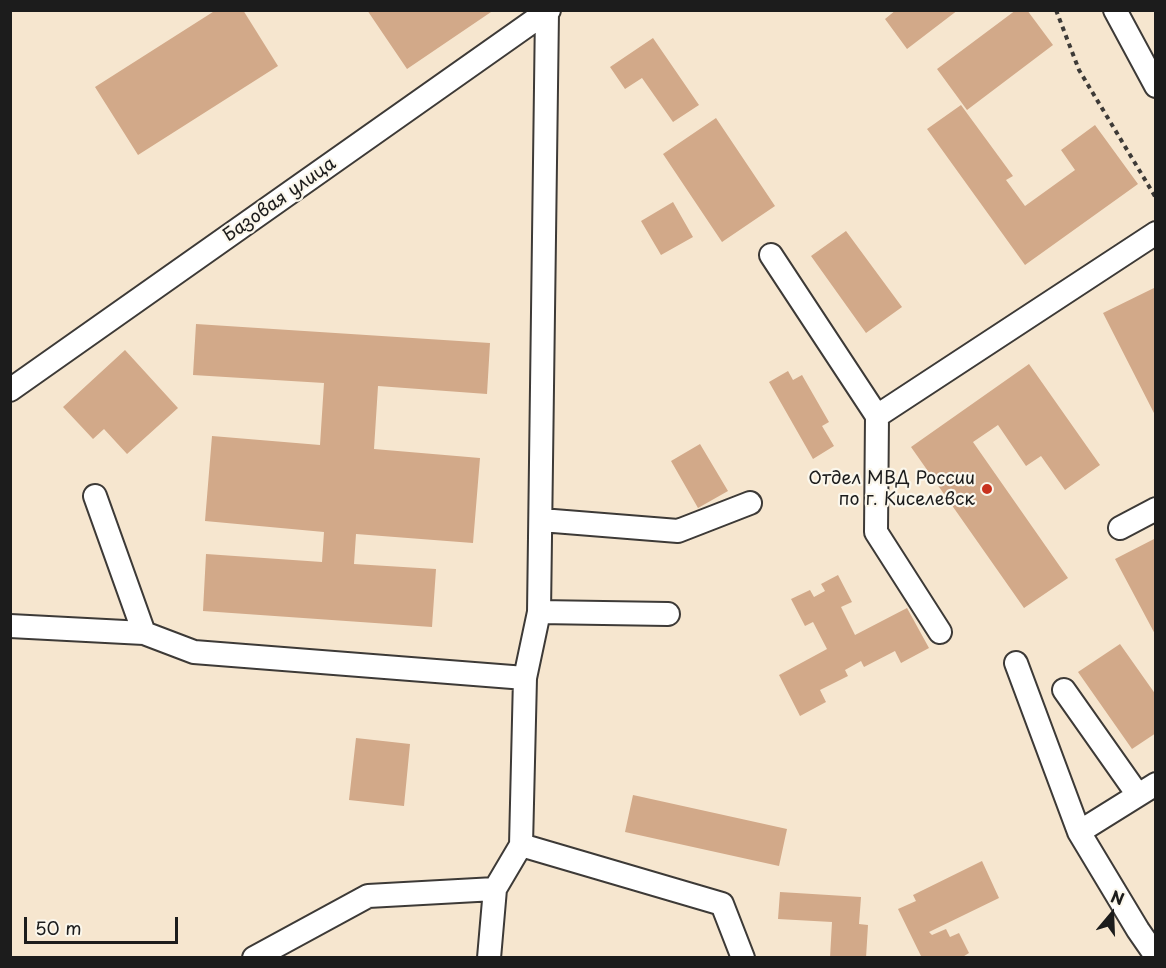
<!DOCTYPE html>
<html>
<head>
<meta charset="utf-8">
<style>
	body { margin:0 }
	#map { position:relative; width:1166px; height:968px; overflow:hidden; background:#f6e6cf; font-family:"Playpen Sans",sans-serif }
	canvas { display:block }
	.frame { position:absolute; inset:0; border:12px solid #1c1c1c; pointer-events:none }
	.north { position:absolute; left:1082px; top:884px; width:60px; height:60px; -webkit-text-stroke:4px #fbf7ec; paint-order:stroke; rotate:19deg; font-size:16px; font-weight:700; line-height:24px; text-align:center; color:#1c1c1c }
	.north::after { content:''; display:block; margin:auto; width:21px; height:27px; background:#1c1c1c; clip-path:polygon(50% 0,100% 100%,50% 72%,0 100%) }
	.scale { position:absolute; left:24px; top:917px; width:154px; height:27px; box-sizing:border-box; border:3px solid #1c1c1c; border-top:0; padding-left:8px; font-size:18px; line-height:21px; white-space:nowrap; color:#1c1c1c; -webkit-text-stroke:4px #fbf7ec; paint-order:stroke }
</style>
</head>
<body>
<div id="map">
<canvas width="1166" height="968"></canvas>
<div class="frame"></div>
<div class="north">N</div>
<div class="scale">50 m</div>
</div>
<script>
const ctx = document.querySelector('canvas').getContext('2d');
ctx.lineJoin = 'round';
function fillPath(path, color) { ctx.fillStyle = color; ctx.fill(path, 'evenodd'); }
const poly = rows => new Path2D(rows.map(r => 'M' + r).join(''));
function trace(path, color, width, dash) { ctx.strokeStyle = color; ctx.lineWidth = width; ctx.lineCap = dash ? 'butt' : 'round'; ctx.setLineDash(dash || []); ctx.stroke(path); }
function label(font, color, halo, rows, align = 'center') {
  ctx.font = font + ' "Playpen Sans",sans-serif'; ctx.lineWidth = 4.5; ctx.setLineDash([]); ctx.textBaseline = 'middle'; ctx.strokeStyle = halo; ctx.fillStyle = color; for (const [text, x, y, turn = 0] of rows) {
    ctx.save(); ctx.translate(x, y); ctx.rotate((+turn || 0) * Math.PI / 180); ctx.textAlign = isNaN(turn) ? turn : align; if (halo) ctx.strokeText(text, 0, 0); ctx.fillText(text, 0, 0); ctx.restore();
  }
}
fillPath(poly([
	[216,10,243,10,278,66,138,155,95,87],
	[367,10,494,10,407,69],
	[896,10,958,10,907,49,885,19],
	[1016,10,1027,10,1053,45,967,110,937,69],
	[653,38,699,105,673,122,642,78,625,89,610,67],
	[961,105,1013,176,1006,180,1025,206,1075,170,1061,150,1095,125,1138,184,1025,265,927,129],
	[716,118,775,206,722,242,663,154],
	[673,202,693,237,661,255,641,221],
	[846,231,902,307,866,333,811,256],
	[1156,287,1156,417,1103,313],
	[196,324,490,343,487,394,378,386,374,449,480,458,473,543,356,534,354,564,436,569,432,627,203,611,206,554,322,562,324,532,205,521,212,436,320,445,324,383,193,375],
	[125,350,178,408,127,454,104,429,93,439,63,407],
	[1029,364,1100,465,1065,490,1041,456,1026,466,998,425,973,442,1068,578,1024,608,911,447],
	[788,371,793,380,802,375,829,422,822,426,834,446,813,459,769,382],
	[700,444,728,491,698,508,671,461],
	[1156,538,1156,636,1115,559],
	[838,575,852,602,841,607,855,635,907,608,929,648,901,663,895,651,864,667,861,661,845,670,848,676,820,690,826,702,800,716,779,675,827,649,813,622,805,626,791,599,810,590,814,597,825,591,821,584],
	[1120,644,1156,695,1156,733,1132,749,1078,672],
	[356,738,410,744,404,806,349,800],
	[633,795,787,829,779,866,625,832],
	[982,861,999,898,929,932,932,935,946,929,950,937,959,933,969,953,961,958,922,958,898,909,916,901,913,895],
	[780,892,861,897,859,924,868,925,866,958,830,958,832,922,778,919]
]), '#d2a989');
const minor = poly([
	[1115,10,1156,86],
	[771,255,877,416,876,532,940,632],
	[10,390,549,10],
	[877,416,1156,233],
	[95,496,144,633,194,652,525,678],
	[541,520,678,531,750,503],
	[1120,528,1156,509],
	[539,612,668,614],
	[10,626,144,633],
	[1016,663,1079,832,1138,930,1156,956],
	[1064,690,1138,795],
	[1079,832,1156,784],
	[521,845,722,904,743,958],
	[254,958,368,896,495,889,521,845,525,678,539,612,547,12],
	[489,958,495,889]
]);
trace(minor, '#3d3a37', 26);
trace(poly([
	[1056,10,1079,70,1156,198]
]), '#3d3a37', 4, [4.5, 4.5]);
trace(minor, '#fff', 22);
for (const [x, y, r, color] of [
	[987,489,6,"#c8321e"]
]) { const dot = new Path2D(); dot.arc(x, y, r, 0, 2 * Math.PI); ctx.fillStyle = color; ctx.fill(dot); trace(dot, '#fbf7ec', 2); }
label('18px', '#1c1c1c', '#fbf7ec', [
	["Базовая улица",280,200,-35]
]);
label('18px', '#1c1c1c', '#fbf7ec', [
	["Отдел МВД России",975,479],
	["по г. Киселевск",975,500]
], 'right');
</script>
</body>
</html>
